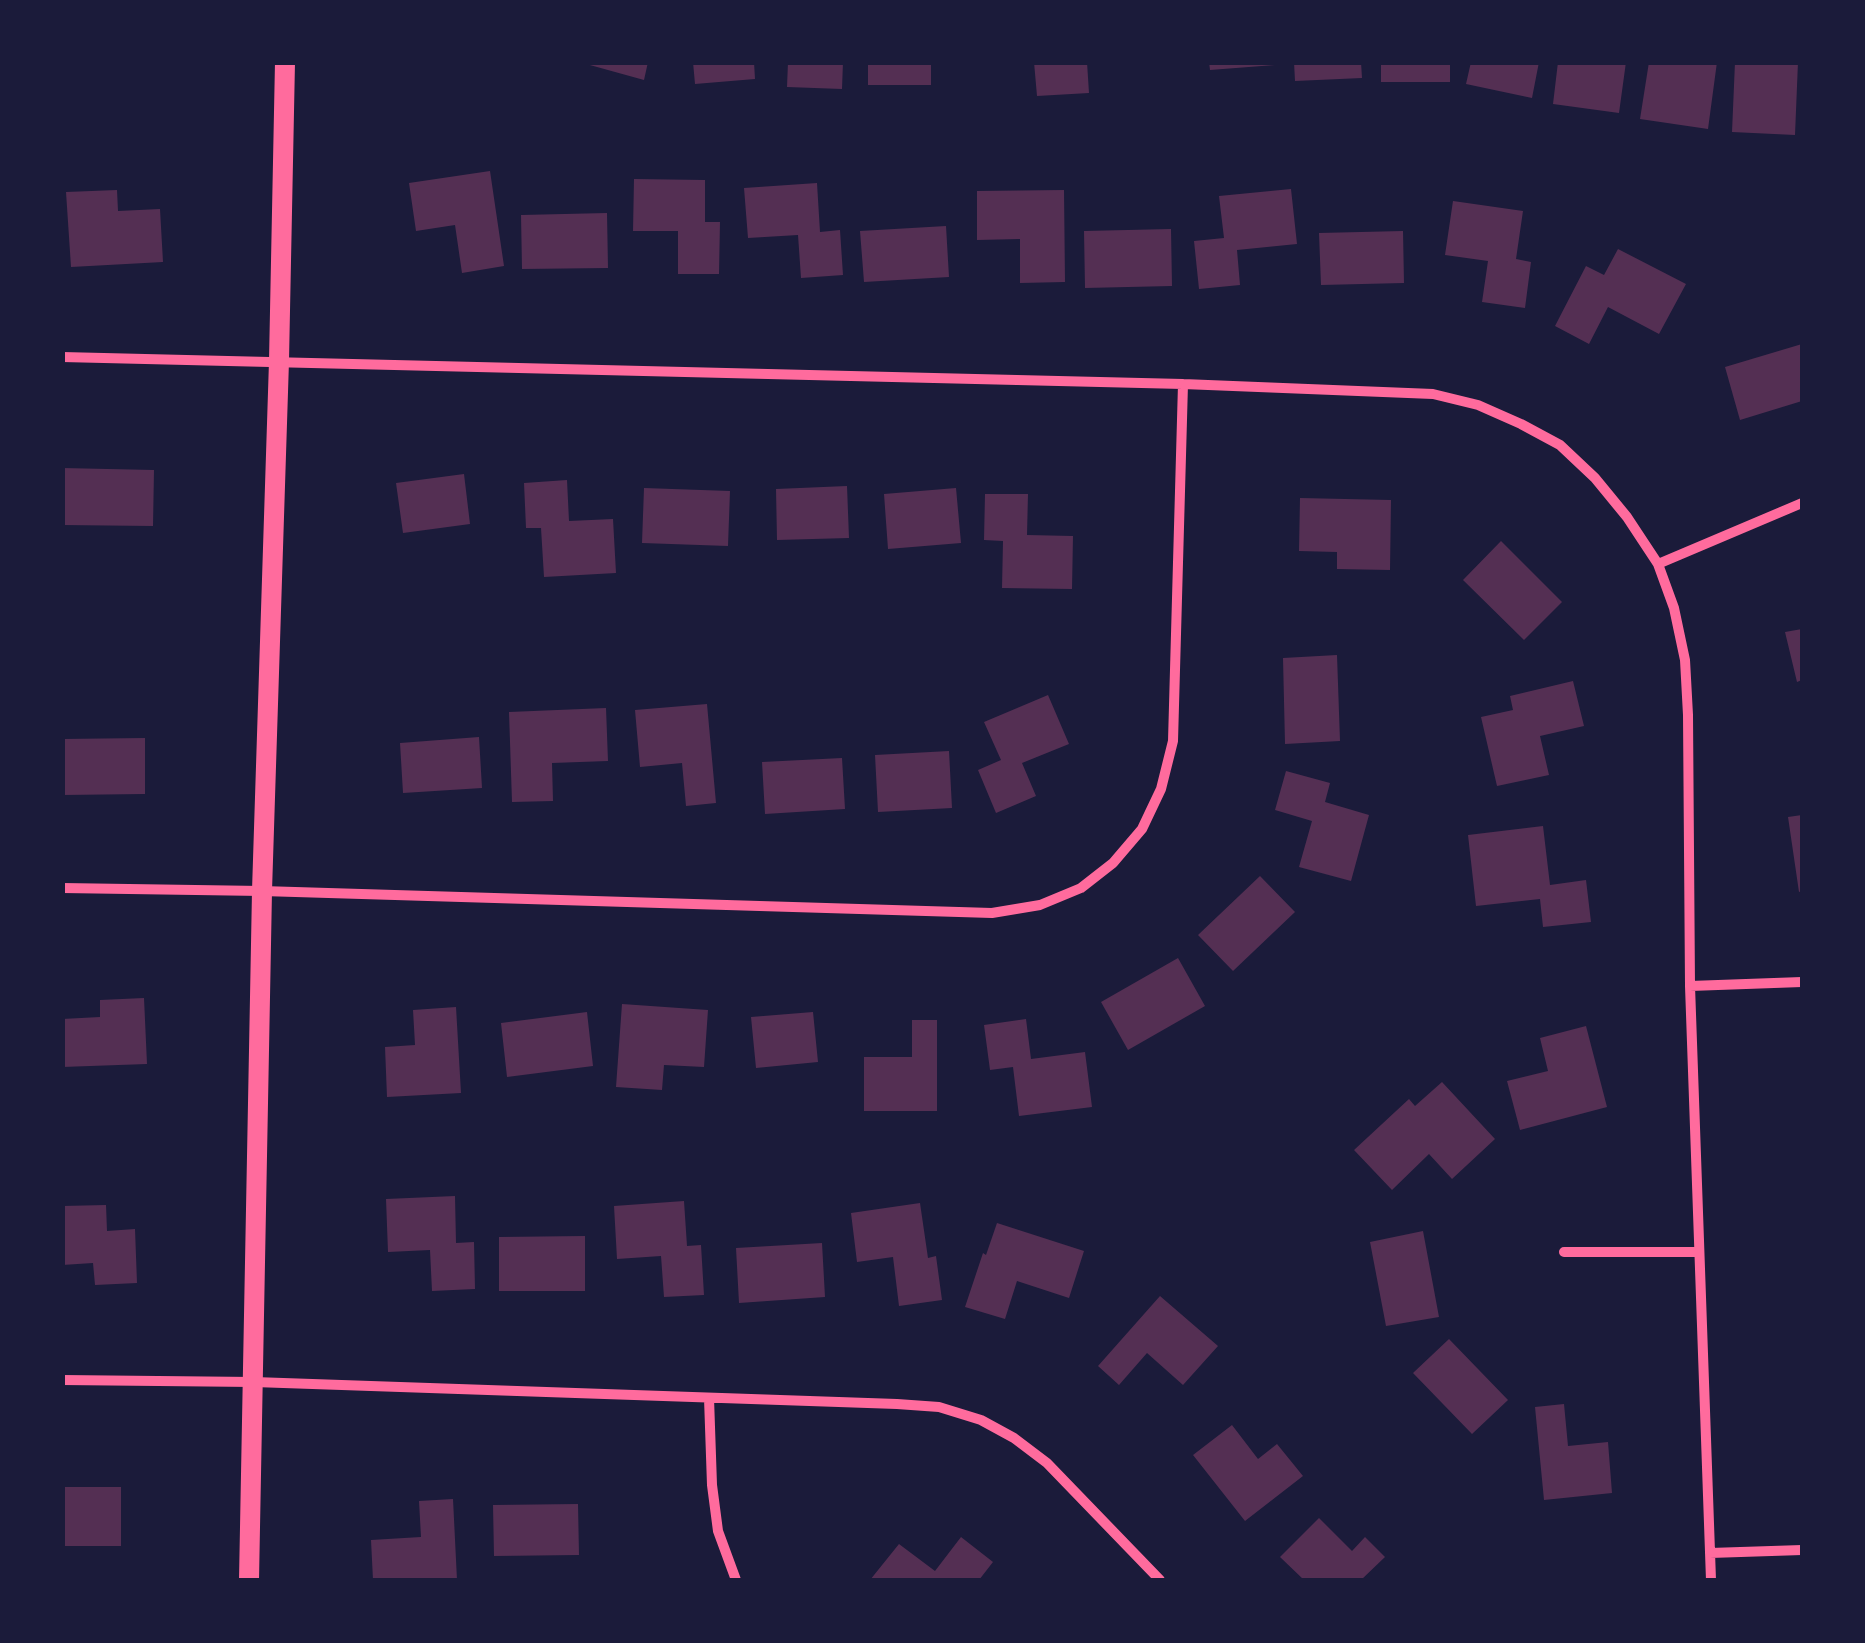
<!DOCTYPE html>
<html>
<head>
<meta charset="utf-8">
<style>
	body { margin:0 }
	#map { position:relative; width:1865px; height:1643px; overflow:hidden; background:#1b1b3a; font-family:"DejaVu Sans",sans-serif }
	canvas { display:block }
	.frame { position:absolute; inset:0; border:65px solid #1b1b3a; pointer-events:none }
</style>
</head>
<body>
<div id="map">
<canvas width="1865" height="1643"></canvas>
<div class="frame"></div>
</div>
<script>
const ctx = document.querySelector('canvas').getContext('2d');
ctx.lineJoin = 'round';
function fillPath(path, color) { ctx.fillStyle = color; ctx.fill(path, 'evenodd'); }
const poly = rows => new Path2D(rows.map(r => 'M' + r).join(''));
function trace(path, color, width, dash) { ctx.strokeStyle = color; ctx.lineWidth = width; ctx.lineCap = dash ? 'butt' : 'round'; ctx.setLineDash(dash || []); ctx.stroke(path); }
fillPath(poly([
	[579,62,648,62,644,80],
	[693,62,754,62,755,79,695,84],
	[788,62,843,62,842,89,787,87],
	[868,62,931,62,931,85,868,85],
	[1034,62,1087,62,1089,93,1037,96],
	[1209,62,1274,62,1275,65,1210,70],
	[1294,62,1361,62,1362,78,1295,81],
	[1381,62,1450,62,1450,82,1381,82],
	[1471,62,1539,62,1532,98,1466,84],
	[1558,62,1626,62,1619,113,1553,104],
	[1649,62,1717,62,1708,129,1640,119],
	[1735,62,1798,62,1795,135,1732,132],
	[490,171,504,266,462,273,455,225,416,231,409,183],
	[634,179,705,180,705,222,720,222,719,274,678,274,678,231,633,231],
	[817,183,820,232,840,230,843,275,801,278,798,235,748,238,744,188],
	[1291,189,1297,244,1237,250,1240,285,1199,289,1194,241,1224,238,1219,196],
	[117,190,118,211,160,209,163,262,71,267,66,192],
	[1064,190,1065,282,1020,283,1020,239,977,240,977,191],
	[1453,201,1523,211,1516,259,1531,262,1525,308,1482,302,1488,261,1445,255],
	[607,213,608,268,522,269,521,215],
	[946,226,949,277,864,282,860,231],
	[1171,229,1172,286,1085,288,1084,231],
	[1403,231,1404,283,1321,285,1319,233],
	[1618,249,1686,284,1659,334,1608,307,1589,344,1555,326,1586,266,1604,275],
	[1802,344,1802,401,1740,420,1725,367],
	[62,468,154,470,153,526,62,525],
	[464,474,470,524,403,533,396,483],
	[567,480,569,521,613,519,616,573,544,577,541,528,526,528,524,483],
	[847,486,849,538,777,540,776,489],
	[644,488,730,491,728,546,642,543],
	[956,488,961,543,888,549,884,494],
	[985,494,1028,494,1027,535,1073,536,1072,589,1002,588,1003,541,984,540],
	[1300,498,1391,500,1390,570,1337,569,1337,552,1299,551],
	[1501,541,1562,602,1524,640,1463,580],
	[1802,629,1802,680,1797,682,1785,632],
	[1337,655,1340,741,1285,744,1283,658],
	[1573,681,1584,726,1540,736,1549,775,1497,786,1481,717,1513,710,1510,696],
	[1048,695,1069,744,1022,763,1036,796,996,813,978,770,1001,760,984,722],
	[707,704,716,803,686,806,682,763,640,767,635,710],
	[606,708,608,761,552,763,553,801,512,802,509,712],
	[479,737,482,788,403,793,400,743],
	[145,738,145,794,62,795,62,739],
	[949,751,952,808,878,812,875,755],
	[842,758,845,809,765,814,762,762],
	[1286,771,1330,783,1325,802,1369,815,1351,881,1299,867,1312,821,1275,810],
	[1802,815,1802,891,1799,892,1788,817],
	[1543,826,1550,885,1586,880,1591,922,1543,927,1540,899,1476,906,1468,835],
	[1260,876,1295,912,1233,971,1198,935],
	[1178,958,1205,1006,1128,1050,1101,1002],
	[144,998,147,1064,62,1067,62,1019,100,1017,100,1000],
	[622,1004,708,1010,704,1067,664,1065,662,1090,616,1087],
	[456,1007,461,1093,387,1097,385,1047,415,1045,413,1010],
	[587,1012,593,1066,507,1077,501,1023],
	[813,1012,818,1062,756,1068,751,1017],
	[1026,1019,1031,1059,1085,1052,1092,1107,1019,1116,1013,1067,990,1070,984,1025],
	[912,1020,937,1020,937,1111,864,1111,864,1057,912,1057],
	[1586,1026,1607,1107,1520,1130,1507,1081,1548,1071,1540,1038],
	[1442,1082,1495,1139,1452,1179,1429,1154,1392,1190,1354,1150,1409,1099,1415,1106],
	[455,1196,456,1243,474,1242,475,1289,432,1291,430,1250,388,1252,386,1199],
	[684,1201,687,1246,701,1245,704,1295,664,1297,661,1256,617,1259,614,1206],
	[920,1203,928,1258,936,1256,942,1300,899,1306,893,1257,857,1262,851,1213],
	[106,1205,107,1231,135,1229,137,1283,95,1285,93,1263,62,1265,62,1206],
	[997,1223,1084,1251,1069,1298,1017,1281,1005,1319,965,1307,983,1253,986,1255],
	[1423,1231,1439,1317,1386,1326,1370,1242],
	[585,1236,585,1291,499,1291,499,1237],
	[822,1243,825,1297,739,1303,736,1248],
	[1160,1296,1218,1346,1183,1385,1147,1353,1119,1385,1098,1366],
	[1449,1339,1508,1400,1472,1434,1413,1373],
	[1564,1404,1568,1446,1608,1442,1612,1493,1544,1500,1535,1407],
	[1232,1425,1258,1459,1277,1444,1303,1476,1245,1521,1193,1455],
	[62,1487,121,1487,121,1546,62,1546],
	[453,1499,457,1580,373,1580,371,1540,421,1537,419,1501],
	[578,1504,579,1555,494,1556,493,1505],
	[1319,1518,1352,1551,1365,1537,1385,1557,1361,1580,1304,1580,1280,1557],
	[961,1537,993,1562,979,1580,870,1580,899,1544,935,1571]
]), '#542f53');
trace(poly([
	[62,357,1183,384,1433,394,1478,405,1521,424,1560,445,1595,478,1627,517,1658,564,1674,608,1685,660,1688,715,1690,986,1711,1580],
	[1658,564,1802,503],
	[62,888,262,891,992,913,1040,905,1081,888,1113,863,1142,829,1161,789,1173,741,1183,384],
	[1690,986,1802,982],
	[1564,1252,1699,1252],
	[62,1380,254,1382,897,1404,939,1407,981,1420,1014,1438,1047,1463,1160,1580],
	[709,1398,712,1485,718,1531,736,1580],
	[1710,1553,1802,1550]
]), '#ff6b9d', 10);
trace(poly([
	[249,1580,262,891,279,361,285,62]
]), '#ff6b9d', 20);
</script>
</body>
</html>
